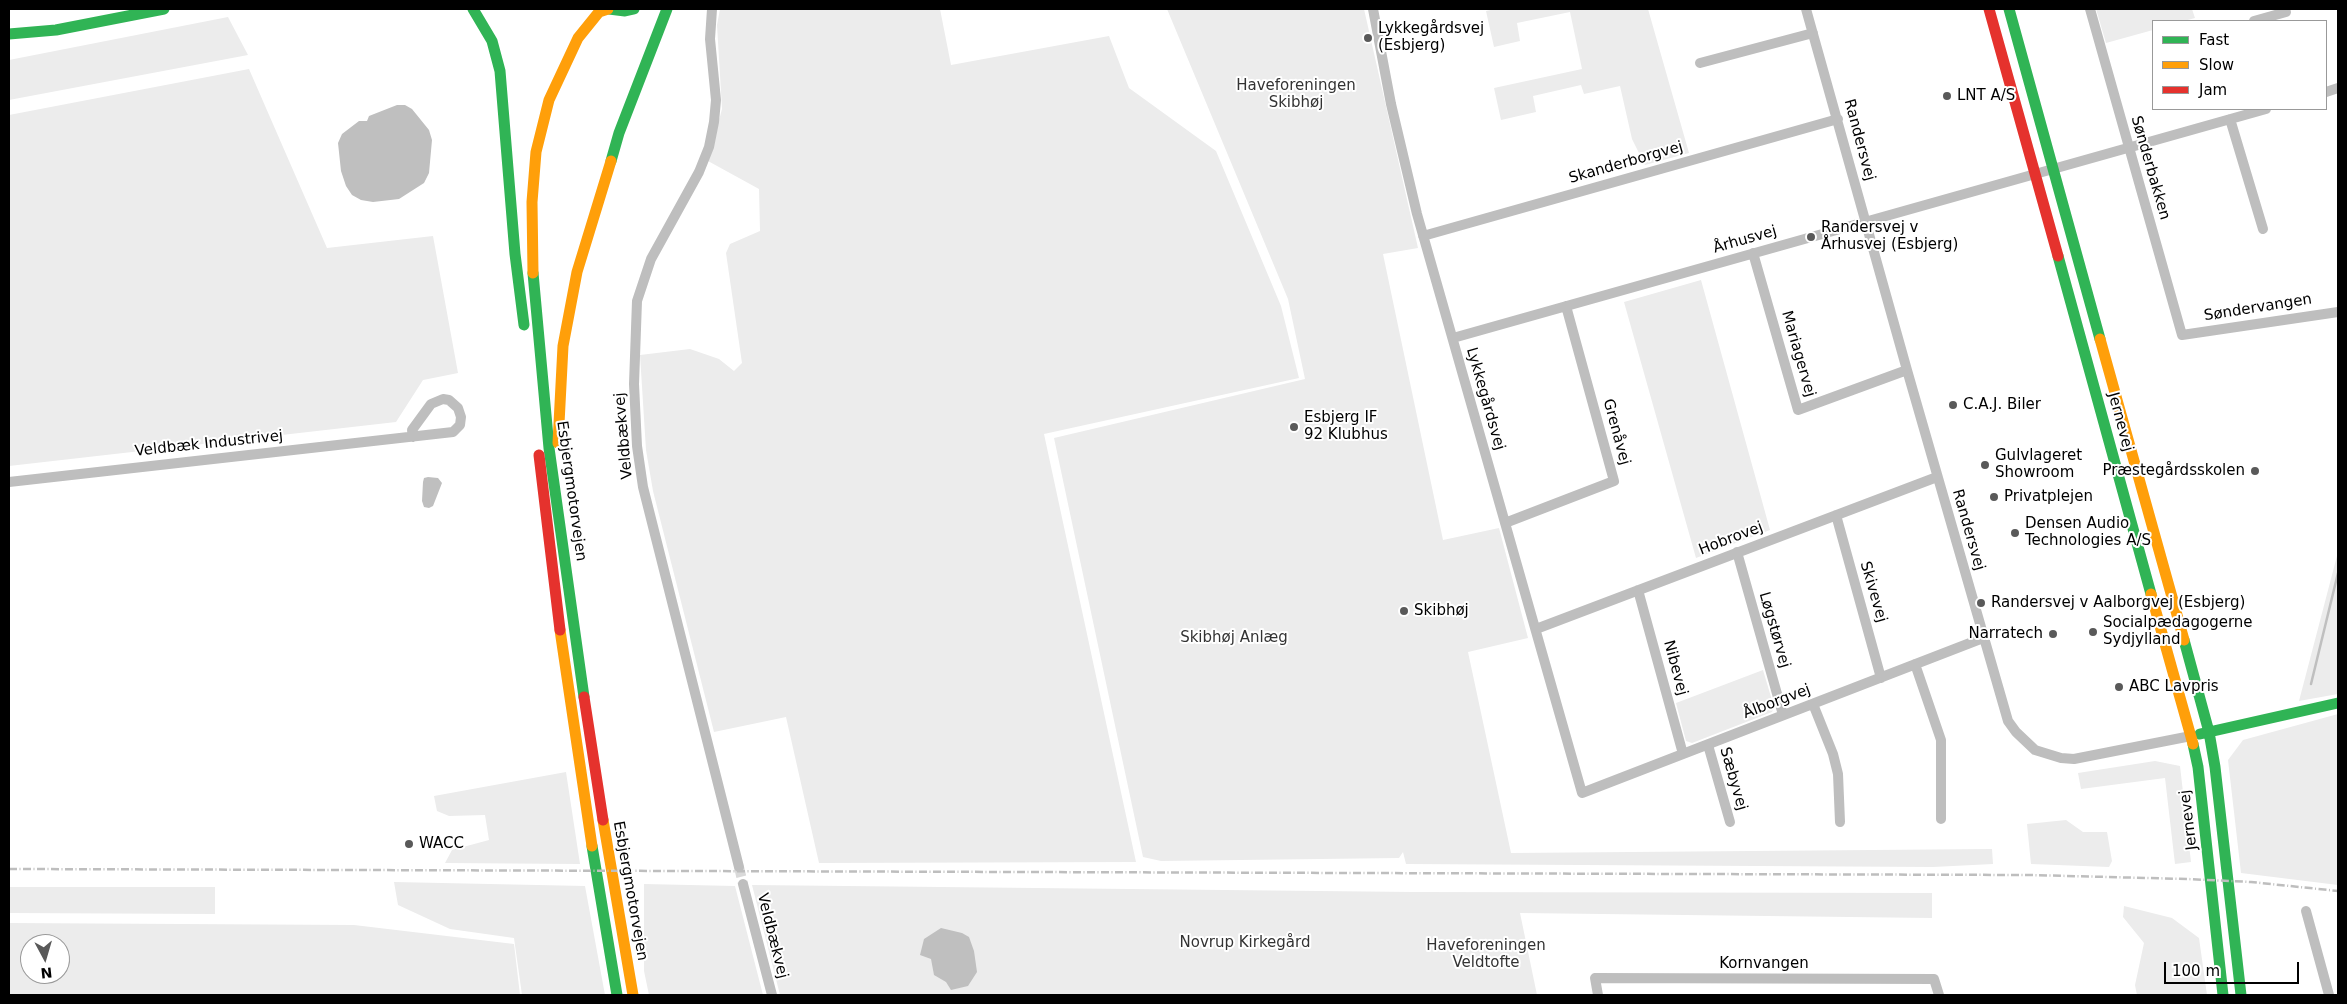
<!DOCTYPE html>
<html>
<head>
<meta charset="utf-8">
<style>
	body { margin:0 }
	#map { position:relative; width:2347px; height:1004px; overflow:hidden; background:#fff; font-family:"DejaVu Sans",sans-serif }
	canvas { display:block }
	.frame { position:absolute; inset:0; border:10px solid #000; pointer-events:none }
	.legend { position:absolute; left:2152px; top:20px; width:175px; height:90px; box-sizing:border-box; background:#fff; border:1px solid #999; margin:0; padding:6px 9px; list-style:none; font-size:15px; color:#000 }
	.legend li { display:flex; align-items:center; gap:10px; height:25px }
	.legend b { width:25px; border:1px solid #999 }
	.north { position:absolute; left:20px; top:934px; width:50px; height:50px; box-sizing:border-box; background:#fff; border:1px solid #999; border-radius:50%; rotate:174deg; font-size:14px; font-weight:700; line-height:20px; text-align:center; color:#000 }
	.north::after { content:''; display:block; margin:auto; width:18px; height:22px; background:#595959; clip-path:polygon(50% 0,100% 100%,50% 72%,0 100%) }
	.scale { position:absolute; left:2164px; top:962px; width:135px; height:22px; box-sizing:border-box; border:2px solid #000; border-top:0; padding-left:6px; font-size:15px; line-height:18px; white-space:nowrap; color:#000; -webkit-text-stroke:4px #fff; paint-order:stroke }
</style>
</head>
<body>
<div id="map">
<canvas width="2347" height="1004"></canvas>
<div class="frame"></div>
<ul class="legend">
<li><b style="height:6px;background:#30b455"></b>Fast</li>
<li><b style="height:6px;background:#ff9f0a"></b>Slow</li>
<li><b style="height:6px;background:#e5322d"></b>Jam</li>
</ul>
<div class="north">N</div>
<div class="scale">100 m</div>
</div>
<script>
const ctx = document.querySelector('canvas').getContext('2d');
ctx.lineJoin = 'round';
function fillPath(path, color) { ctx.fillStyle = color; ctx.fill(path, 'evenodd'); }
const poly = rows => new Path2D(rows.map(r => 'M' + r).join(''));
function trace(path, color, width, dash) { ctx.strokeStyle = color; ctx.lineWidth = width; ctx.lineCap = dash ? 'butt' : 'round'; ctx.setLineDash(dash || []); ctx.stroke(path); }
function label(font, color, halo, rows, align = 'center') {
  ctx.font = font + ' "DejaVu Sans",sans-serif'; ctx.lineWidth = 4; ctx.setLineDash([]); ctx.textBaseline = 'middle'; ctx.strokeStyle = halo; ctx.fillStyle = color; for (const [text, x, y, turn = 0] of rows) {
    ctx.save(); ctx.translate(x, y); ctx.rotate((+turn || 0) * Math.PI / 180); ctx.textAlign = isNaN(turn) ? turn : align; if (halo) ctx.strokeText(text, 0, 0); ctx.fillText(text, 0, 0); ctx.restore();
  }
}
fillPath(poly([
	[720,9,940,9,951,65,1109,36,1129,88,1216,151,1281,306,1299,378,1044,434,1136,862,819,863,786,717,714,732,653,491,646,450,640,355,690,349,719,359,734,371,742,363,726,253,730,244,760,231,759,189,708,161,722,109,717,25],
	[1167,9,1364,9,1418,248,1383,254,1443,540,1499,528,1528,638,1468,652,1511,853,1992,849,1993,864,1933,867,1406,864,1403,852,1399,858,1161,861,1143,857,1054,438,1305,379,1288,299],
	[1496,9,1648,9,1689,153,1645,165,1632,139,1620,86,1584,94,1581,85,1533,96,1536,112,1501,120,1494,88,1582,69,1570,12,1517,23,1520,41,1494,47,1486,11],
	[2096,9,2192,9,2195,18,2184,21,2153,21,2153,30,2106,43],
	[228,17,248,55,9,100,9,60],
	[249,69,327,248,433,236,458,373,423,380,396,422,9,466,9,115],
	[1701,280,1770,530,1696,558,1624,302],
	[2338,552,2338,694,2299,701],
	[1763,670,1774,707,1772,712,1692,743,1686,741,1676,703],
	[2338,714,2338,885,2241,873,2228,760,2243,740],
	[2155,761,2180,766,2191,862,2175,864,2165,778,2081,789,2078,773],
	[566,772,580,864,445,863,452,850,489,840,485,815,449,816,437,811,434,796],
	[2066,820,2083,832,2107,832,2112,861,2109,867,2031,864,2027,824],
	[394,882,585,886,605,995,522,995,514,938,450,929,398,905],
	[644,884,735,886,763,995,649,995,644,971],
	[752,885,1413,892,1932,893,1932,918,1520,913,1537,995,780,995],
	[9,887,215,887,215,914,9,913],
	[2124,906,2172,918,2199,938,2207,995,2137,995,2135,985,2144,943,2123,917],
	[9,923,354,925,514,944,520,995,9,995],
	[30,944,60,944,60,974,30,974]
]), '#ececec');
fillPath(poly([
	[397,105,405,105,412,109,429,130,432,140,429,173,424,183,399,199,373,202,361,200,352,195,346,186,341,171,338,143,342,134,359,121,367,121,369,116],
	[428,477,438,478,442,483,433,506,429,508,424,507,422,501,423,482,424,478],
	[941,928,962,933,969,937,974,951,977,972,968,986,951,990,946,982,934,975,931,959,920,955,924,939]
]), '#bfbfbf');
trace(poly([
	[2311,684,2338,573]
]), '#bfbfbf', 2.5);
trace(poly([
	[739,867,743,884]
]), '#d9d9d9', 10, [10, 5]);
trace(poly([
	[712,9,710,39,716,100,714,122,709,147,699,172,651,259,637,301,634,384,637,446,643,487,739,867],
	[1373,9,1391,104,1417,214,1582,793,1983,638],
	[1806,9,1907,370,2008,721,2016,732,2035,750,2061,758,2074,759,2191,736],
	[2090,9,2182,335,2338,312],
	[2254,21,2286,12],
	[1700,63,1813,33],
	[2326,92,2338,88],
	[2230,119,2263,229],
	[1423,236,1838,119],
	[1753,253,1798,410,1907,370],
	[1453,338,2266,109],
	[9,482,453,432,460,425,461,417,458,408,449,400,443,399,431,404,412,430,413,437],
	[1836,515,1881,678],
	[1505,523,1614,481,1566,306],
	[1737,552,1783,715],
	[1638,590,1683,754],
	[1536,629,1937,477],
	[1915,664,1941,740,1941,819],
	[1813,704,1833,754,1838,774,1840,822],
	[1708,745,1730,822],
	[743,884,772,995],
	[2306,911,2329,995],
	[1598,995,1595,978,1934,979,1939,995]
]), '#bebebe', 10);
trace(poly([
	[473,9,492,41,500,71,515,254,524,325],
	[609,9,625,11,634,9],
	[2009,9,2100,339],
	[9,34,56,30,164,9],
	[611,161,619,133,667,9],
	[2058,256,2151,594],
	[533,273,549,448,584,697],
	[2184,640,2209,732,2215,767,2241,995],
	[2200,734,2338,703],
	[2193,744,2198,767,2223,995],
	[592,846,617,995]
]), '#30b455', 11);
trace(poly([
	[533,273,532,202,536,152,549,100,578,38,599,12,608,9],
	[2100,339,2184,640],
	[558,443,563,346,577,272,611,161],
	[2151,594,2193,744],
	[560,630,592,846],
	[603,820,633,995]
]), '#ff9f0a', 11);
trace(poly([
	[1989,9,2058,256],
	[539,455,560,630],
	[584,697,603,820]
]), '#e5322d', 11);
trace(poly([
	[9,869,2029,875,2187,879,2251,882,2338,891]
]), '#bebebe', 2.5, [8, 2.5, 1, 2.5]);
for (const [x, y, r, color] of [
	[1368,38,5,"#595959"],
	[1947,96,5,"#595959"],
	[1811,237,5,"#595959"],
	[1953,405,5,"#595959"],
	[1294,427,5,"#595959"],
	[1985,465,5,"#595959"],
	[2255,471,5,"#595959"],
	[1994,497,5,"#595959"],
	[2015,533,5,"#595959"],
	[1981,603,5,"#595959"],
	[1404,611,5,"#595959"],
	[2093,632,5,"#595959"],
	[2053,634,5,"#595959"],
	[2119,687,5,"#595959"],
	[409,844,5,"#595959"]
]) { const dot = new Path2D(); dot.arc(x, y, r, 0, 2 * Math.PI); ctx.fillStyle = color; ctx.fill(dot); trace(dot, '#fff', 2); }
label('15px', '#000', '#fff', [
	["Lykkegårdsvej",1378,29],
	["(Esbjerg)",1378,46],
	["LNT A/S",1957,96],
	["Randersvej v",1821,228],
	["Århusvej (Esbjerg)",1821,245],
	["C.A.J. Biler",1963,405],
	["Esbjerg IF",1304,418],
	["92 Klubhus",1304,435],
	["Gulvlageret",1995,456],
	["Showroom",1995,473],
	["Præstegårdsskolen",2245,471,"right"],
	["Privatplejen",2004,497],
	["Densen Audio",2025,524],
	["Technologies A/S",2025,541],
	["Randersvej v Aalborgvej (Esbjerg)",1991,603],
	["Skibhøj",1414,611],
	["Socialpædagogerne",2103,623],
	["Sydjylland",2103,640],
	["Narratech",2043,634,"right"],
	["ABC Lavpris",2129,687],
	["WACC",419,844]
], 'left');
label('15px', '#333', '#fff', [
	["Haveforeningen",1296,86],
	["Skibhøj",1296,103],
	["Skibhøj Anlæg",1234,638],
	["Novrup Kirkegård",1245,943],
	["Haveforeningen",1486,946],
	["Veldtofte",1486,963]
]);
label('15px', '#000', '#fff', [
	["Randersvej",1859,140,75],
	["Skanderborgvej",1626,163,-16],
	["Sønderbakken",2150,168,74],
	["Århusvej",1745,240,-16],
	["Søndervangen",2258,308,-9],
	["Mariagervej",1798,354,74],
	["Lykkegårdsvej",1485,399,74],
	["Jernevej",2120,422,75],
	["Grenåvej",1616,432,75],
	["Veldbækvej",624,436,-95],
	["Veldbæk Industrivej",209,444,-6],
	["Esbjergmotorvejen",571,491,82],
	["Randersvej",1968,530,74],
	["Hobrovej",1731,539,-21],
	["Skivevej",1873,592,74],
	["Løgstørvej",1774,630,74],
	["Nibevej",1675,668,75],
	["Ålborgvej",1777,702,-21],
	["Sæbyvej",1733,779,74],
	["Jernevej",2189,820,-97],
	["Esbjergmotorvejen",630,891,80],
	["Veldbækvej",772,936,76],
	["Kornvangen",1764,964]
]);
</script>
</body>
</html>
